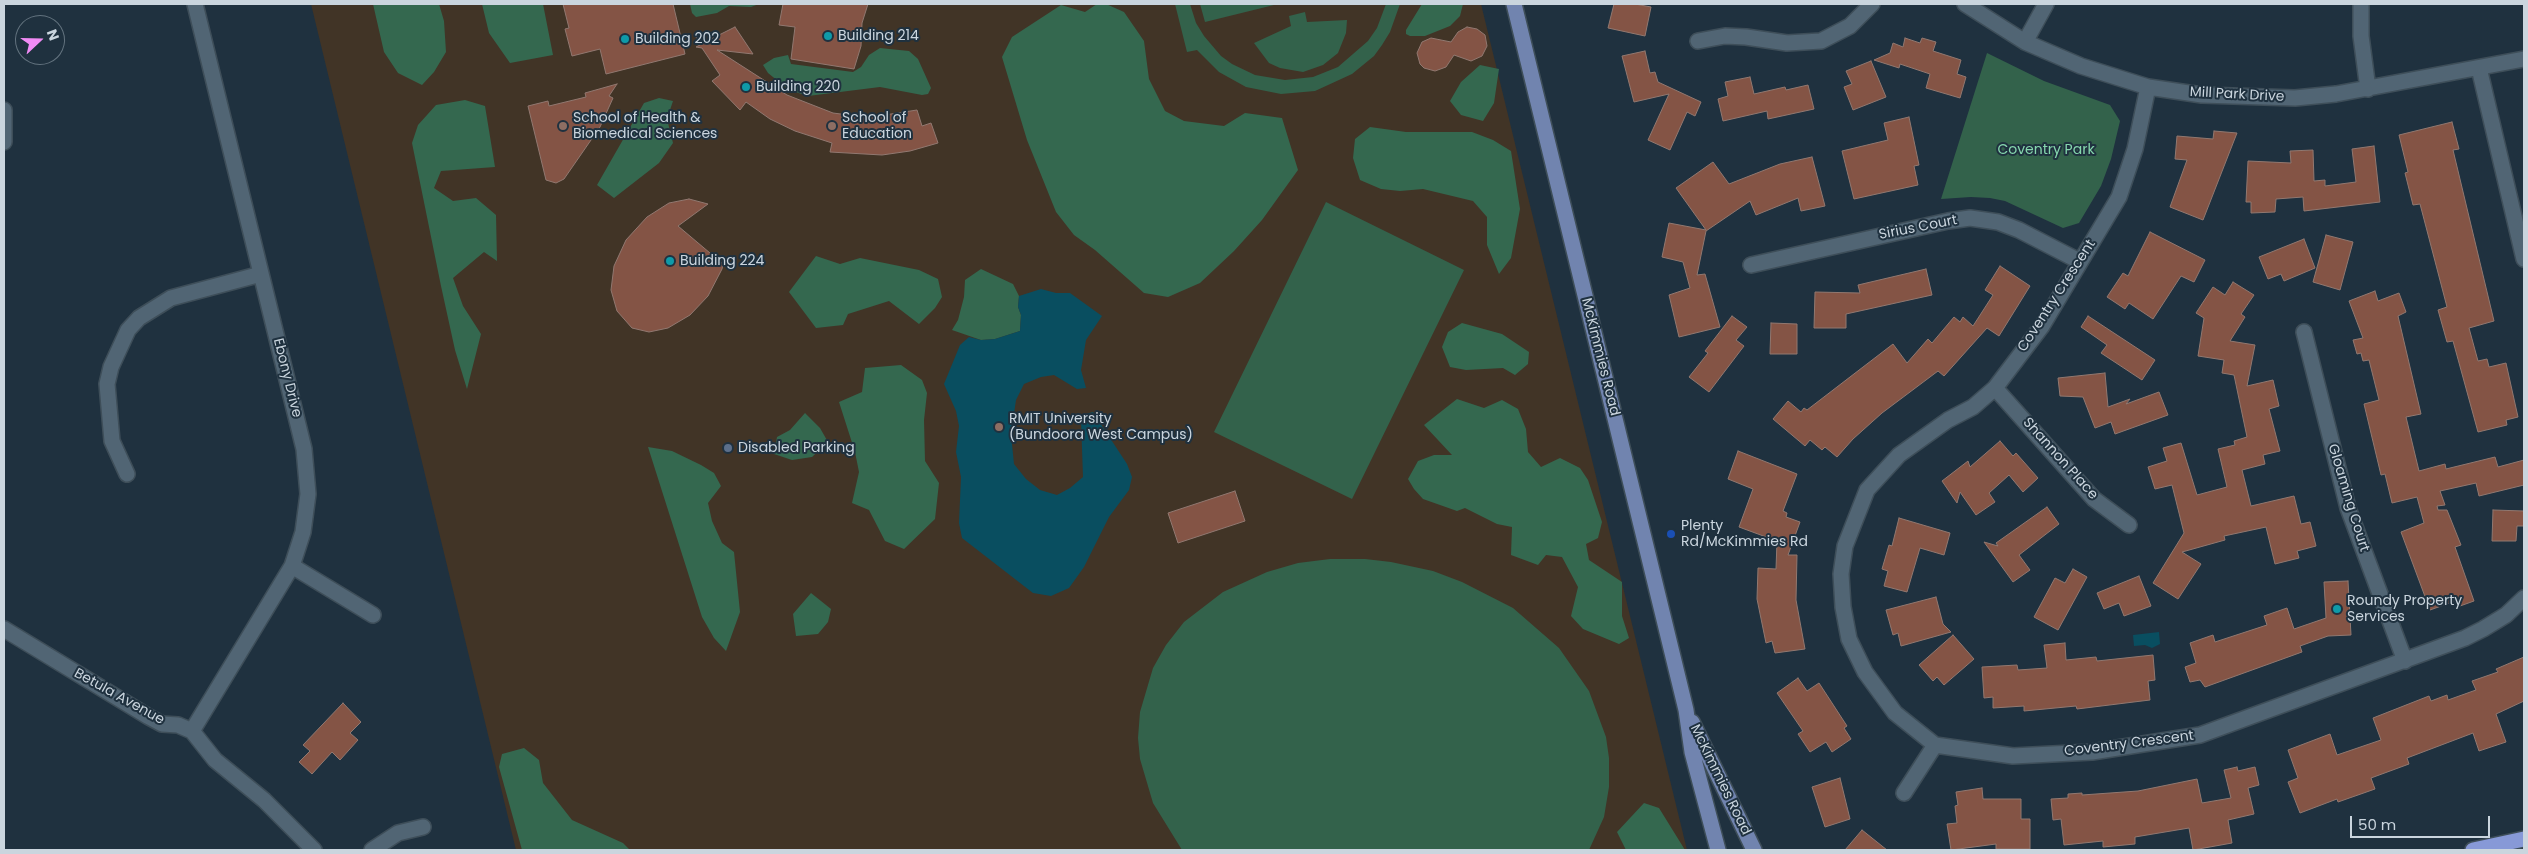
<!DOCTYPE html>
<html>
<head>
<meta charset="utf-8">
<style>
	body { margin:0 }
	#map { position:relative; width:2528px; height:854px; overflow:hidden; background:#1f313f; font-family:Poppins,sans-serif }
	canvas { display:block }
	.frame { position:absolute; inset:0; border:5px solid #cad5de; pointer-events:none }
	.north { position:absolute; left:15px; top:15px; width:50px; height:50px; box-sizing:border-box; background:#1f313f; border:1px solid #63737f; border-radius:50%; rotate:69deg; font-size:14px; font-weight:700; line-height:20px; text-align:center; color:#cad5de }
	.north::after { content:''; display:block; margin:auto; width:18px; height:22px; background:#f18bf5; clip-path:polygon(50% 0,100% 100%,50% 72%,0 100%) }
	.scale { position:absolute; left:2350px; top:816px; width:140px; height:22px; box-sizing:border-box; border:2px solid #cad5de; border-top:0; padding-left:6px; font-size:15px; line-height:18px; white-space:nowrap; color:#cad5de; -webkit-text-stroke:4px #1f313f; paint-order:stroke }
</style>
</head>
<body>
<div id="map">
<canvas width="2528" height="854"></canvas>
<div class="frame"></div>
<div class="north">N</div>
<div class="scale">50 m</div>
</div>
<script>
const ctx = document.querySelector('canvas').getContext('2d');
ctx.lineJoin = 'round';
function fillPath(path, color) { ctx.fillStyle = color; ctx.fill(path, 'evenodd'); }
const poly = rows => new Path2D(rows.map(r => 'M' + r).join(''));
function trace(path, color, width, dash) { ctx.strokeStyle = color; ctx.lineWidth = width; ctx.lineCap = dash ? 'butt' : 'round'; ctx.setLineDash(dash || []); ctx.stroke(path); }
function label(font, color, halo, rows, align = 'center') {
  ctx.font = font + ' Poppins,sans-serif'; ctx.lineWidth = 4; ctx.setLineDash([]); ctx.textBaseline = 'middle'; ctx.strokeStyle = halo; ctx.fillStyle = color; for (const [text, x, y, turn = 0] of rows) {
    ctx.save(); ctx.translate(x, y); ctx.rotate((+turn || 0) * Math.PI / 180); ctx.textAlign = isNaN(turn) ? turn : align; if (halo) ctx.strokeText(text, 0, 0); ctx.fillText(text, 0, 0); ctx.restore();
  }
}
fillPath(poly([
	[311,4,1481,4,1687,850,516,850]
]), '#413426');
fillPath(poly([
	[1175,4,1190,4,1196,23,1204,36,1221,56,1232,64,1255,75,1285,80,1313,77,1338,67,1368,41,1377,28,1386,4,1400,4,1390,32,1382,45,1374,56,1352,74,1315,91,1281,94,1246,87,1219,72,1197,50,1187,52],
	[1200,4,1278,4,1205,22],
	[1305,12,1307,22,1347,20,1346,33,1338,53,1323,65,1303,72,1280,68,1269,63,1254,43,1291,26,1289,16],
	[1987,53,2044,81,2110,105,2120,121,2111,159,2101,186,2079,223,2063,228,2005,201,1990,198,1971,197,1941,199],
	[1326,202,1464,270,1352,499,1214,432],
	[1330,559,1365,559,1391,562,1433,571,1462,582,1513,608,1559,648,1589,691,1606,737,1609,758,1609,787,1604,817,1589,850,1182,850,1153,803,1140,759,1138,738,1140,712,1153,668,1166,645,1184,622,1223,592,1267,572,1298,563]
]), '#33624b');
fillPath(poly([
	[373,4,439,4,444,21,446,52,434,72,422,85,398,73,384,52],
	[482,4,543,4,553,55,510,63,489,33],
	[690,4,759,4,751,7,729,6,717,13,696,17,692,13],
	[1097,4,1106,4,1124,12,1144,41,1149,79,1165,111,1184,121,1224,126,1245,113,1282,118,1298,170,1262,220,1234,251,1200,283,1168,297,1144,293,1095,250,1074,235,1056,212,1027,140,1002,57,1012,37,1061,5,1085,12],
	[1422,4,1463,4,1460,16,1450,26,1425,36,1410,36,1406,34,1406,30],
	[880,48,909,51,918,59,931,88,928,94,922,95,880,87,808,96,789,90,768,73,763,65,774,58,788,55,791,64,853,72,861,67,869,55],
	[1480,65,1499,69,1494,103,1483,121,1461,115,1450,101,1461,82],
	[659,98,673,101,667,119,673,143,659,163,614,198,597,185,644,103],
	[465,100,485,106,495,167,441,171,434,188,453,201,476,198,496,215,497,261,484,252,453,278,463,306,481,334,467,389,455,350,441,286,412,143,418,125,436,105],
	[1370,127,1406,132,1472,132,1493,140,1511,151,1520,209,1511,258,1499,274,1487,245,1487,217,1473,201,1423,189,1400,191,1381,189,1360,180,1353,158,1355,139],
	[816,256,840,264,860,258,919,270,938,279,942,297,935,308,919,324,889,301,848,314,843,325,816,328,789,292],
	[981,269,1013,284,1019,296,1018,307,1021,315,1020,331,995,339,981,340,952,330,958,320,964,297,965,280],
	[1462,323,1502,334,1529,352,1528,364,1515,375,1503,368,1466,370,1450,367,1442,347,1448,332],
	[901,365,922,380,927,393,924,420,925,461,939,483,935,519,904,549,885,541,869,510,852,503,859,472,855,452,839,402,862,392,865,368],
	[1457,399,1484,408,1502,400,1518,409,1526,429,1528,452,1541,467,1560,458,1580,468,1588,480,1602,522,1598,538,1586,544,1589,560,1622,582,1622,616,1629,638,1619,644,1583,629,1571,616,1578,587,1562,557,1546,555,1538,565,1511,555,1512,527,1497,524,1465,508,1457,511,1423,499,1414,489,1408,479,1418,461,1434,455,1452,455,1424,425],
	[805,413,820,428,828,442,812,457,792,460,774,454,777,437,790,430],
	[648,447,672,451,701,465,714,473,721,486,708,503,712,521,722,543,734,552,740,612,726,651,714,638,702,617],
	[811,593,831,609,828,622,818,634,796,636,793,614],
	[524,748,539,760,543,783,572,820,623,843,630,850,522,850,499,767,502,754],
	[1644,803,1659,808,1685,850,1626,850,1617,832]
]), '#34684f');
fillPath(poly([
	[1041,289,1056,293,1070,293,1102,316,1086,340,1081,370,1086,388,1077,389,1054,375,1041,377,1024,384,1016,400,1011,434,1014,464,1026,479,1040,490,1057,495,1070,488,1083,477,1081,420,1086,414,1093,412,1127,464,1132,477,1129,490,1109,517,1084,567,1069,588,1051,596,1033,593,962,538,959,523,961,477,956,452,959,426,956,411,944,384,960,345,969,337,981,340,995,339,1020,331,1021,315,1018,307,1019,296],
	[2159,632,2160,644,2152,648,2145,645,2134,646,2133,635]
]), '#094e60');
const building = poly([
	[563,4,673,4,685,54,606,74,600,49,572,56,565,29,569,28,563,4],
	[783,4,868,4,862,23,861,46,854,69,791,59,795,27,779,25,783,4],
	[1614,4,1635,4,1651,7,1645,36,1608,28,1614,4],
	[735,27,753,54,717,50,787,95,833,113,856,116,878,116,917,110,922,126,931,123,938,143,910,151,882,155,830,152,832,143,795,131,770,119,746,102,740,110,712,81,720,75,702,48,696,47,700,45,695,35,705,42,735,27],
	[1467,27,1477,29,1485,35,1487,46,1482,56,1471,61,1454,55,1446,67,1435,71,1424,68,1420,64,1417,53,1422,42,1431,38,1451,42,1458,32,1467,27],
	[1905,38,1920,43,1922,38,1936,42,1933,51,1961,60,1957,74,1966,77,1960,98,1926,88,1930,74,1900,64,1899,68,1874,60,1890,53,1893,43,1903,47,1905,38],
	[1645,51,1650,73,1655,72,1658,82,1701,102,1695,116,1687,112,1670,150,1648,140,1669,94,1634,102,1622,56,1645,51],
	[1871,61,1886,97,1853,110,1844,87,1852,84,1846,71,1871,61],
	[1750,77,1754,94,1785,87,1786,90,1808,85,1814,109,1768,119,1767,111,1723,121,1718,99,1728,96,1725,82,1750,77],
	[617,84,609,96,613,98,600,127,564,179,556,183,546,180,528,106,548,101,549,106,586,97,585,93,617,84],
	[1909,117,1919,165,1914,166,1918,185,1854,199,1842,151,1888,140,1884,123,1909,117],
	[2452,122,2459,149,2453,150,2494,321,2469,328,2478,361,2487,359,2489,367,2506,363,2518,417,2506,420,2507,425,2478,432,2453,341,2447,342,2438,310,2447,307,2420,204,2413,205,2405,173,2408,172,2399,135,2452,122],
	[2214,131,2237,133,2203,220,2170,207,2187,160,2175,159,2177,136,2213,139,2214,131],
	[2374,146,2380,202,2304,211,2303,197,2276,199,2275,212,2251,213,2251,202,2246,202,2248,161,2291,163,2290,151,2313,150,2314,181,2325,180,2325,186,2356,182,2352,149,2374,146],
	[1812,157,1825,206,1801,211,1798,198,1756,215,1750,201,1706,231,1697,275,1705,274,1720,327,1679,337,1669,295,1690,288,1683,262,1662,257,1669,223,1706,230,1676,188,1713,162,1729,184,1780,164,1812,157],
	[689,199,708,204,678,226,723,264,722,269,708,296,690,315,668,328,649,332,632,328,617,311,611,290,614,266,626,240,647,217,669,203,689,199],
	[2150,232,2205,260,2194,282,2181,276,2153,319,2129,303,2125,309,2107,297,2123,273,2128,276,2150,232],
	[2326,235,2353,242,2340,290,2313,282,2326,235],
	[2304,239,2315,268,2284,281,2281,274,2268,279,2259,257,2304,239],
	[2000,266,2030,286,1999,336,1987,328,1944,376,1938,371,1882,413,1853,439,1837,457,1825,447,1822,450,1810,440,1805,446,1773,419,1788,401,1801,412,1804,408,1807,410,1893,344,1907,363,1928,339,1932,343,1954,317,1960,322,1963,317,1973,326,1993,295,1985,290,2000,266],
	[1926,269,1932,295,1846,314,1846,328,1814,328,1815,292,1860,293,1858,285,1926,269],
	[2233,282,2254,295,2241,314,2245,317,2230,341,2255,345,2247,386,2273,380,2279,406,2269,409,2280,451,2263,455,2265,464,2242,470,2251,506,2294,496,2301,524,2310,522,2316,546,2297,551,2299,558,2275,564,2266,527,2224,536,2225,540,2182,552,2201,564,2178,599,2153,583,2184,533,2172,485,2155,489,2148,467,2167,461,2163,448,2181,443,2197,495,2227,487,2218,449,2235,445,2234,441,2247,437,2234,375,2222,373,2224,360,2198,356,2204,318,2196,313,2213,287,2225,295,2233,282],
	[2375,291,2378,301,2399,293,2406,312,2398,316,2421,414,2406,417,2419,471,2445,464,2446,469,2495,457,2498,467,2524,460,2524,485,2479,496,2476,483,2440,491,2445,505,2437,506,2438,510,2447,510,2461,545,2455,547,2474,601,2460,606,2458,600,2430,610,2401,532,2424,523,2417,497,2392,503,2385,474,2381,475,2364,404,2379,400,2369,360,2363,361,2361,353,2357,354,2353,340,2363,338,2349,301,2375,291],
	[1732,316,1747,327,1736,340,1744,346,1709,392,1689,377,1708,353,1705,351,1732,316],
	[2088,316,2155,360,2142,380,2101,353,2107,345,2081,327,2088,316],
	[1771,323,1797,324,1797,354,1770,354,1771,323],
	[2105,373,2108,407,2130,399,2126,404,2159,392,2168,415,2115,434,2111,422,2095,428,2083,397,2060,396,2058,378,2105,373],
	[2000,441,2013,456,2016,453,2038,478,2023,492,2009,475,1989,493,1995,502,1976,515,1960,492,1957,503,1942,481,1968,461,1970,467,2000,441],
	[1738,451,1797,474,1783,511,1787,513,1786,517,1800,522,1788,555,1797,555,1796,600,1805,649,1775,653,1772,641,1766,643,1757,599,1758,568,1776,569,1777,541,1739,527,1753,489,1728,479,1738,451],
	[1235,491,1245,521,1178,543,1168,513,1235,491],
	[2047,507,2059,524,2019,555,2030,570,2013,582,1984,542,1998,546,1996,543,2047,507],
	[2493,510,2524,511,2524,526,2517,526,2516,541,2492,541,2493,510],
	[1899,518,1950,533,1944,555,1920,548,1907,592,1884,586,1888,571,1882,569,1889,545,1892,546,1899,518],
	[2073,569,2087,577,2058,630,2034,617,2055,578,2065,583,2073,569],
	[2139,576,2151,606,2124,616,2119,603,2104,609,2097,593,2139,576],
	[2348,581,2351,635,2328,636,2300,646,2302,652,2205,687,2200,680,2190,682,2185,667,2196,663,2190,643,2213,635,2215,642,2267,625,2264,616,2287,608,2294,629,2326,618,2324,582,2348,581],
	[1936,597,1943,624,1951,632,1901,646,1898,633,1893,635,1886,610,1936,597],
	[1953,635,1974,659,1944,685,1937,677,1933,681,1919,665,1953,635],
	[2065,643,2066,660,2096,657,2097,661,2153,655,2155,680,2148,681,2150,700,2077,709,2076,706,2024,711,2024,706,1993,708,1993,697,1984,698,1982,667,2017,665,2018,670,2047,668,2044,645,2065,643],
	[2524,657,2524,701,2496,714,2506,742,2479,751,2473,733,2407,758,2409,764,2371,778,2375,789,2338,802,2337,799,2300,813,2288,782,2298,778,2288,750,2330,734,2337,755,2381,740,2373,718,2429,696,2431,701,2447,695,2448,700,2476,690,2472,681,2498,672,2496,669,2524,657],
	[1798,678,1807,691,1819,683,1847,726,1844,728,1851,739,1832,752,1826,742,1810,752,1798,734,1803,731,1777,693,1798,678],
	[343,703,361,722,350,733,358,740,340,760,332,752,312,774,299,762,310,751,303,745,343,703],
	[2237,767,2238,771,2255,767,2259,785,2248,788,2254,814,2228,820,2232,843,2193,850,2189,828,2135,837,2135,844,2103,847,2103,841,2064,845,2061,819,2053,820,2051,799,2068,798,2068,794,2082,793,2082,795,2138,791,2197,779,2202,803,2231,798,2224,770,2237,767],
	[1840,778,1850,819,1825,827,1812,787,1840,778],
	[1982,788,1983,799,2021,799,2021,819,2030,819,2030,849,1996,849,1996,844,1951,850,1947,824,1957,823,1955,806,1958,805,1956,792,1982,788],
	[1862,830,1887,850,1845,850,1862,830]
]);
fillPath(building, '#845445');
trace(building, '#917870', 1);
const minor = poly([
	[1965,4,2025,42,2081,66,2148,87,2202,95,2295,98,2336,94,2524,59],
	[2361,4,2361,36,2368,89],
	[1698,41,1725,36,1746,37,1787,43,1821,41,1850,26,1872,4],
	[2025,42,2046,4],
	[2479,68,2524,259],
	[2148,87,2135,149,2119,197,2042,326,1995,388,1973,407,1948,420,1899,455,1867,490,1845,546,1841,574,1843,607,1849,639,1865,672,1895,713,1935,745,2013,756,2092,752,2200,735,2465,638,2483,629,2506,615,2524,598],
	[4,110,4,142],
	[1751,265,1948,221,1970,218,1998,222,2019,230,2079,261],
	[2304,332,2348,508,2405,661],
	[1995,388,2094,499,2129,525],
	[127,474,112,441,107,384,111,367,128,330,139,318,171,298,261,274],
	[292,566,373,615],
	[4,629,149,717,162,724,178,725,192,731,215,760,264,800,314,850],
	[192,731,292,566,303,532,308,494,304,449,195,4],
	[1904,793,1935,745],
	[372,850,398,833,423,827]
]);
const major = poly([
	[1514,4,1686,710,1692,752,1718,850],
	[1692,722,1754,850]
]);
const highway = poly([
	[2473,850,2524,839]
]);
trace(minor, '#3e4e59', 18);
trace(major, '#3e4e59', 18);
trace(highway, '#3e4e59', 18);
trace(minor, '#516574', 15);
trace(major, '#7184af', 15);
trace(highway, '#8799d7', 15);
for (const [x, y, r, color] of [
	[828,36,5,"#0f9aa8"],
	[625,39,5,"#0f9aa8"],
	[746,87,5,"#0f9aa8"],
	[563,126,5,"#8d6e63"],
	[832,126,5,"#8d6e63"],
	[670,261,5,"#0f9aa8"],
	[999,427,5,"#8d6e63"],
	[728,448,5,"#5c6f8a"],
	[1671,534,5,"#1a4fb4"],
	[2337,609,5,"#0f9aa8"]
]) { const dot = new Path2D(); dot.arc(x, y, r, 0, 2 * Math.PI); ctx.fillStyle = color; ctx.fill(dot); trace(dot, '#1f313f', 2); }
label('14px', '#cad5de', '#1f313f', [
	["Building 214",838,36],
	["Building 202",635,39],
	["Building 220",756,87],
	["School of Health &",573,118],
	["Biomedical Sciences",573,134],
	["School of",842,118],
	["Education",842,134],
	["Building 224",680,261],
	["RMIT University",1009,419],
	["(Bundoora West Campus)",1009,435],
	["Disabled Parking",738,448],
	["Plenty",1681,526],
	["Rd/McKimmies Rd",1681,542],
	["Roundy Property",2347,601],
	["Services",2347,617]
], 'left');
label('14px', '#cad5de', '#1f313f', [
	["Mill Park Drive",2237,95,3],
	["Sirius Court",1918,228,-11],
	["Coventry Crescent",2057,296,-57],
	["McKimmies Road",1600,357,76],
	["Ebony Drive",287,378,76],
	["Shannon Place",2060,459,48],
	["Gloaming Court",2348,498,73],
	["Betula Avenue",119,697,29],
	["Coventry Crescent",2129,744,-7],
	["McKimmies Road",1720,780,64]
]);
label('14px', '#86d7ae', '#1f313f', [
	["Coventry Park",2046,150]
]);
</script>
</body>
</html>
